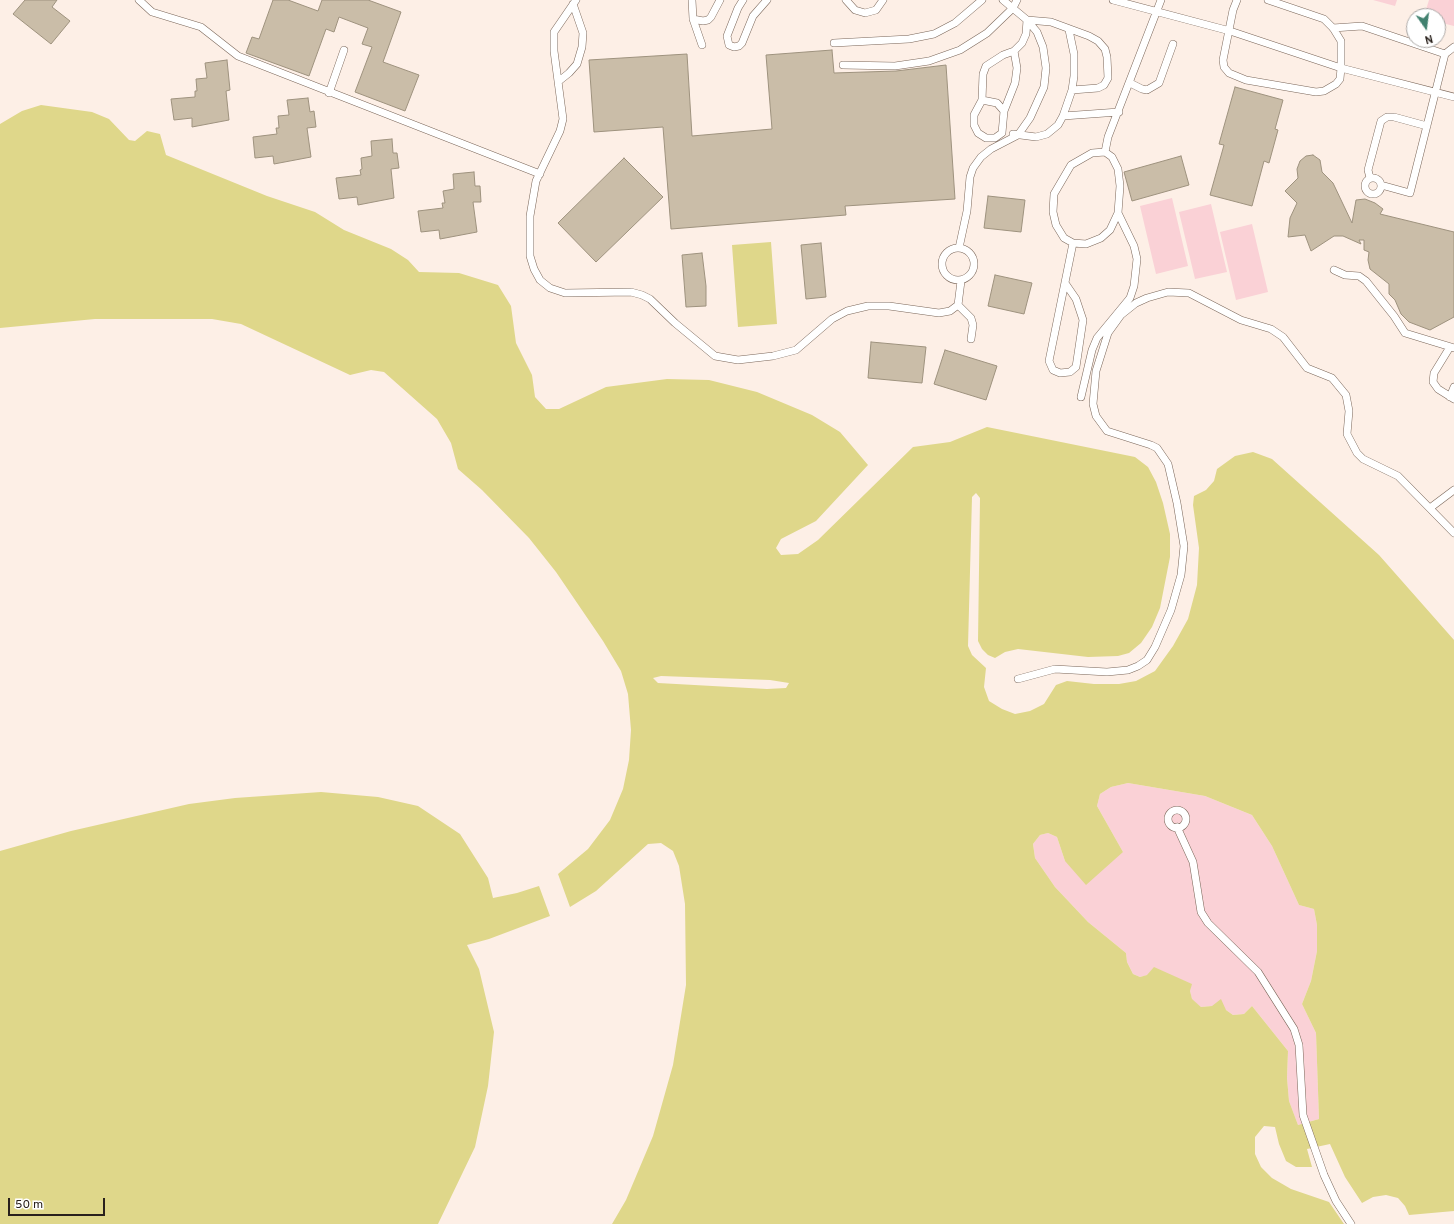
<!DOCTYPE html>
<html>
<head>
<meta charset="utf-8">
<style>
	body { margin:0 }
	#map { position:relative; width:1454px; height:1224px; overflow:hidden; background:#fdefe6; font-family:Overpass,sans-serif }
	canvas { display:block }
	.north { position:absolute; left:1406px; top:8px; width:40px; height:40px; box-sizing:border-box; background:#fff; border:1px solid #a9a6a4; border-radius:50%; rotate:166deg; font-size:11px; font-weight:700; line-height:16px; text-align:center; color:#29211c }
	.north::after { content:''; display:block; margin:auto; width:14px; height:18px; background:#41816f; clip-path:polygon(50% 0,100% 100%,50% 72%,0 100%) }
	.scale { position:absolute; left:8px; top:1198px; width:97px; height:18px; box-sizing:border-box; border:2px solid #29211c; border-top:0; padding-left:5px; font-size:12px; line-height:14px; white-space:nowrap; color:#29211c; -webkit-text-stroke:3px #fff; paint-order:stroke }
</style>
</head>
<body>
<div id="map">
<canvas width="1454" height="1224"></canvas>
<div class="north">N</div>
<div class="scale">50 m</div>
</div>
<script>
const ctx = document.querySelector('canvas').getContext('2d');
ctx.lineJoin = 'round';
function fillPath(path, color) { ctx.fillStyle = color; ctx.fill(path, 'evenodd'); }
const poly = rows => new Path2D(rows.map(r => 'M' + r).join(''));
function trace(path, color, width, dash) { ctx.strokeStyle = color; ctx.lineWidth = width; ctx.lineCap = dash ? 'butt' : 'round'; ctx.setLineDash(dash || []); ctx.stroke(path); }
fillPath(poly([
	[1373,0,1397,0,1395,6],
	[1429,0,1454,0,1454,26,1438,22,1438,16,1424,16],
	[1172,198,1188,266,1156,274,1140,206],
	[1211,204,1227,272,1195,279,1179,212],
	[1252,224,1268,292,1236,300,1220,232],
	[1128,783,1205,796,1252,815,1272,846,1299,905,1314,909,1317,925,1317,951,1311,981,1302,1004,1316,1033,1319,1119,1298,1125,1289,1101,1287,1078,1288,1051,1252,1006,1244,1014,1233,1015,1226,1010,1212,1006,1201,1007,1192,1000,1190,991,1191,984,1154,968,1148,975,1140,977,1133,974,1127,962,1126,953,1088,922,1055,887,1035,858,1033,844,1040,835,1048,833,1057,837,1065,861,1123,852,1097,806,1100,794,1111,787]
]), '#fad1d6');
fillPath(poly([
	[41,105,92,112,109,119,129,140,135,141,147,131,160,134,166,155,267,196,315,212,344,230,391,249,408,260,419,272,459,273,498,285,511,306,516,343,532,375,535,397,546,409,559,409,606,387,667,379,709,380,757,392,812,415,840,432,868,465,816,521,781,539,776,548,781,555,798,554,818,540,913,447,950,442,987,427,1135,457,1148,467,1156,482,1163,503,1170,534,1170,557,1160,608,1152,627,1141,643,1129,653,1118,656,1088,657,1018,649,1005,652,995,658,988,655,982,649,978,641,980,498,976,493,972,497,968,646,972,655,986,668,984,687,989,701,1002,709,1015,714,1030,711,1044,704,1056,685,1067,681,1094,684,1119,684,1136,681,1155,671,1173,646,1188,619,1197,585,1199,548,1193,505,1194,496,1206,490,1214,481,1217,469,1235,456,1253,452,1272,459,1379,555,1454,640,1454,1211,1409,1215,1405,1206,1398,1198,1386,1195,1373,1197,1362,1203,1345,1177,1330,1144,1307,1149,1312,1167,1296,1167,1286,1161,1279,1144,1275,1127,1264,1126,1255,1137,1255,1154,1261,1167,1272,1178,1291,1189,1329,1202,1344,1224,612,1224,626,1200,653,1136,673,1065,686,985,685,904,679,866,673,851,661,843,648,844,596,891,570,907,558,874,588,849,610,820,623,789,629,760,631,730,628,694,621,671,603,641,556,572,529,538,482,490,458,469,451,443,437,419,384,372,371,370,350,375,241,324,212,319,95,319,0,328,0,124,22,111],
	[661,676,770,680,789,683,786,688,767,689,658,683,653,678],
	[1128,783,1205,796,1252,815,1272,846,1299,905,1314,909,1317,925,1317,951,1311,981,1302,1004,1316,1033,1319,1119,1298,1125,1289,1101,1287,1078,1288,1051,1252,1006,1244,1014,1233,1015,1226,1010,1221,999,1212,1006,1201,1007,1192,999,1190,991,1192,984,1154,967,1147,975,1140,977,1133,974,1127,962,1126,953,1088,922,1055,887,1035,858,1033,844,1040,835,1048,833,1057,837,1065,861,1086,885,1123,852,1097,806,1100,794,1111,787],
	[771,242,777,324,738,327,732,245],
	[321,792,378,797,418,806,460,834,488,878,493,898,517,893,539,886,550,916,489,939,467,945,479,969,494,1032,488,1086,475,1147,438,1224,0,1224,0,851,71,831,189,804,235,798]
]), '#dfd78a');
const building = poly([
	[25,0,57,0,52,7,70,21,51,44,13,14,25,0],
	[273,0,288,0,318,11,322,0,368,0,401,12,383,62,419,75,405,111,355,92,372,47,362,44,368,28,339,17,334,32,326,29,309,76,246,53,252,37,259,39,273,0],
	[832,50,834,73,896,71,946,65,955,199,845,206,846,215,671,229,663,127,594,132,589,60,687,54,692,136,772,129,766,55,832,50],
	[227,60,230,90,226,91,229,120,192,127,192,118,174,120,171,99,195,97,195,91,197,91,196,79,207,78,205,63,227,60],
	[1235,87,1283,100,1275,129,1278,130,1269,163,1264,161,1252,206,1210,195,1224,145,1219,144,1235,87],
	[308,98,310,112,314,111,316,127,307,128,311,157,274,164,273,156,255,158,253,137,277,134,276,128,279,128,278,116,289,115,287,100,308,98],
	[392,139,393,153,397,153,399,168,391,169,394,198,358,205,357,197,339,199,336,178,361,175,360,170,362,169,361,158,372,156,371,141,392,139],
	[1313,155,1320,160,1322,172,1333,183,1352,223,1356,200,1365,199,1375,203,1383,209,1380,214,1454,232,1454,317,1430,330,1409,322,1401,314,1395,300,1389,294,1389,284,1370,269,1368,260,1369,252,1364,250,1364,240,1359,240,1361,244,1343,236,1334,236,1311,251,1305,235,1288,237,1290,218,1297,203,1285,191,1298,178,1297,169,1300,161,1306,156,1313,155],
	[1181,156,1189,185,1132,201,1124,172,1181,156],
	[624,158,663,197,596,262,558,223,624,158],
	[474,172,475,186,480,186,481,202,473,202,477,232,440,239,439,230,421,232,418,211,443,208,442,203,445,203,443,191,454,189,453,174,474,172],
	[988,196,1025,200,1021,232,984,228,988,196],
	[821,243,826,297,806,299,801,245,821,243],
	[702,253,706,286,706,306,686,307,682,255,702,253],
	[995,275,1032,283,1024,314,988,306,995,275],
	[871,342,926,347,922,383,868,378,871,342],
	[945,350,997,366,986,400,934,384,945,350]
]);
fillPath(building, '#cabda8');
trace(building, '#9e927e', 1);
const lane = poly([
	[139,0,152,12,201,27,238,56,540,174],
	[576,0,554,32,554,51,563,119,560,131,536,181,530,216,530,256,534,269,540,280,550,288,565,293,631,292,642,295,650,299,675,323,715,356,738,360,773,356,796,350,832,319,847,311,868,306,889,306,939,313,950,311,958,305,961,281],
	[692,0,693,19,702,45],
	[743,0,738,8,727,36,729,45,734,47,739,46,742,43,753,16,767,0],
	[846,0,855,10,865,13,876,10,883,0],
	[1113,0,1230,31,1341,68,1454,97],
	[1237,0,1233,10,1223,60,1224,67,1229,73,1246,80,1316,92,1324,91,1336,84,1340,79,1341,68,1341,41,1333,28,1324,19,1268,0],
	[693,19,703,21,708,20,711,17,720,0],
	[1333,28,1362,26,1445,54,1454,47],
	[834,43,909,39,934,34,955,23,982,0],
	[1014,51,1017,68,1015,83,1004,111,1002,133,995,138,986,138,978,133,974,125,974,115,982,100,983,74,986,66,1003,55,1014,51],
	[1014,51,1022,43,1026,34,1027,20,1051,22,1089,36,1098,41,1105,49,1107,57,1108,78,1104,85,1098,88,1072,90],
	[843,65,895,66,929,61,960,50,987,33,1013,8,1017,0],
	[559,81,569,73,577,64,582,47,583,33,573,4],
	[1130,83,1142,89,1147,90,1159,83,1173,44],
	[329,93,344,50],
	[982,100,997,103,1004,111],
	[1063,116,1119,112],
	[1013,134,1036,137,1047,134,1058,125,1063,116,1072,90,1074,76,1074,54,1069,30],
	[1105,152,1112,157,1118,169,1120,186,1118,213,1110,230,1101,238,1086,244,1073,243,1064,238,1056,225,1053,212,1054,194,1071,165,1092,153,1105,152],
	[1105,152,1108,137,1161,0],
	'1365 186a8 8 0 1 1 16 0a8 8 0 1 1-16 0Z',
	[1370,178,1368,170,1381,121,1387,117,1394,117,1427,126],
	[1381,185,1410,193,1445,54],
	'942 264a16 16 0 1 1 32 0a16 16 0 1 1-32 0Z',
	[959,248,967,211,970,177,973,168,981,157,991,149,1018,135,1030,118,1044,87,1046,68,1043,47,1037,32,1027,20,1003,0],
	[1334,270,1345,275,1359,276,1366,281,1394,316,1405,333,1454,348],
	[1065,283,1076,299,1083,320,1076,367,1070,372,1060,373,1053,370,1049,361,1073,243],
	[958,305,971,318,973,325,971,339],
	[1450,347,1434,373,1433,382,1438,389,1454,399],
	[1081,397,1092,350,1097,338,1130,298,1134,286,1137,259,1134,246,1118,213],
	[1450,397,1454,387],
	[1430,508,1454,490],
	[1018,679,1055,669,1107,672,1128,670,1138,666,1147,660,1155,647,1171,610,1181,575,1184,546,1177,503,1168,464,1157,448,1151,445,1107,431,1096,416,1093,404,1096,371,1108,333,1121,315,1136,303,1147,298,1168,292,1189,293,1241,320,1271,329,1283,337,1307,368,1332,378,1346,395,1349,411,1347,434,1357,453,1363,459,1398,476,1454,533],
	'1168 819a9 9 0 1 1 18 0a9 9 0 1 1-18 0Z',
	[1177,827,1193,862,1201,912,1208,923,1258,972,1294,1029,1299,1045,1303,1115,1324,1175,1336,1201,1351,1224]
]);
trace(lane, '#7b675a', 8);
trace(lane, '#fff', 7);
</script>
</body>
</html>
